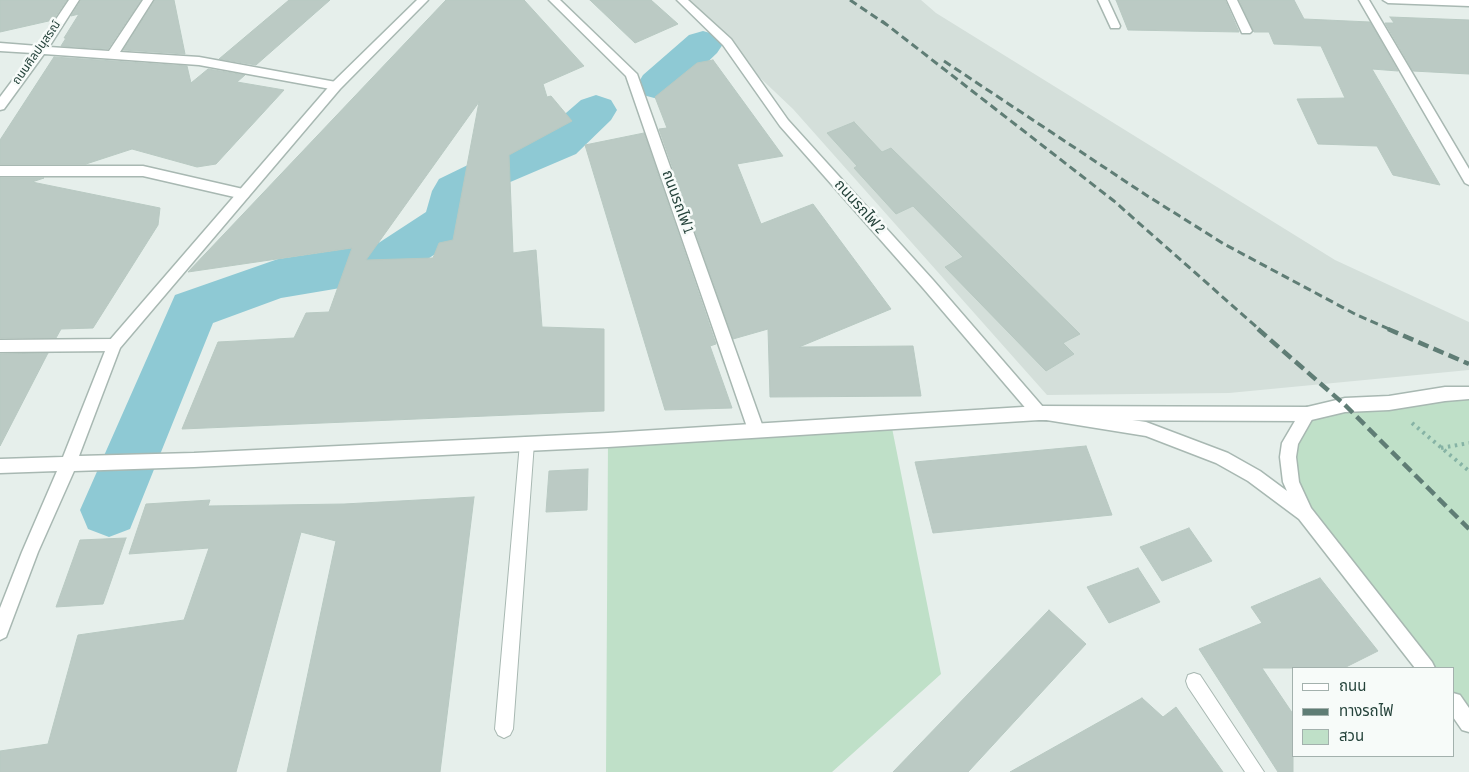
<!DOCTYPE html>
<html>
<head>
<meta charset="utf-8">
<style>
	body { margin:0 }
	#map { position:relative; width:1469px; height:772px; overflow:hidden; background:#e6efeb; font-family:"Sofia Sans Condensed","Noto Sans Thai",sans-serif }
	canvas { display:block }
	.legend { position:absolute; left:1292px; top:667px; width:162px; height:90px; box-sizing:border-box; background:#f7fbf9; border:1px solid #a3b1ad; margin:0; padding:6px 9px; list-style:none; font-size:15px; color:#24423a }
	.legend li { display:flex; align-items:center; gap:10px; height:25px }
	.legend b { width:25px; border:1px solid #a3b1ad }
</style>
</head>
<body>
<div id="map">
<canvas width="1469" height="772"></canvas>
<ul class="legend">
<li><b style="height:6px;background:#fff"></b>ถนน</li>
<li><b style="height:6px;background:#5f7d75"></b>ทางรถไฟ</li>
<li><b style="height:14px;background:#bfe0c8"></b>สวน</li>
</ul>
</div>
<script>
const ctx = document.querySelector('canvas').getContext('2d');
ctx.lineJoin = 'round';
function fillPath(path, color) { ctx.fillStyle = color; ctx.fill(path, 'evenodd'); }
const poly = rows => new Path2D(rows.map(r => 'M' + r).join(''));
function trace(path, color, width, dash) { ctx.strokeStyle = color; ctx.lineWidth = width; ctx.lineCap = dash ? 'butt' : 'round'; ctx.setLineDash(dash || []); ctx.stroke(path); }
function label(font, color, halo, rows, align = 'center') {
  ctx.font = font + ' "Sofia Sans Condensed","Noto Sans Thai",sans-serif'; ctx.lineWidth = 5; ctx.setLineDash([]); ctx.textBaseline = 'middle'; ctx.strokeStyle = halo; ctx.fillStyle = color; for (const [text, x, y, turn = 0] of rows) {
    ctx.save(); ctx.translate(x, y); ctx.rotate((+turn || 0) * Math.PI / 180); ctx.textAlign = isNaN(turn) ? turn : align; if (halo) ctx.strokeText(text, 0, 0); ctx.fillText(text, 0, 0); ctx.restore();
  }
}
fillPath(poly([
	[678,0,921,0,936,13,1335,260,1469,322,1469,370,1229,393,1047,395,793,109]
]), '#d4dfda');
fillPath(poly([
	[1469,393,1469,723,1453,702,1453,668,1426,668,1305,514,1288,457,1307,414],
	[891,423,941,674,832,772,606,772,608,440]
]), '#bfe0c8');
fillPath(poly([
	[703,31,717,35,723,44,717,53,673,95,658,99,643,95,637,85,643,75,689,35,703,31],
	[596,95,611,100,617,110,611,120,576,154,508,183,476,201,471,222,464,235,405,274,388,280,281,298,213,323,130,529,109,537,88,529,80,510,175,295,278,259,377,244,426,212,432,191,439,179,476,161,544,132,581,100,596,95]
]), '#8ec9d4');
const building = poly([
	[0,0,67,0,53,20,0,32,0,0],
	[81,0,141,0,108,49,61,46,66,38,64,38,79,14,71,16,81,0],
	[155,0,174,0,185,54,123,50,155,0],
	[289,0,330,0,256,65,219,59,289,0],
	[446,0,524,0,584,66,543,84,547,97,551,96,572,121,509,155,513,253,536,250,542,327,604,329,604,411,182,429,218,342,294,338,306,313,329,312,352,248,188,272,446,0],
	[479,102,453,240,439,243,433,258,366,260,479,102],
	[590,0,651,0,678,24,635,43,590,0],
	[1116,0,1225,0,1239,32,1128,30,1116,0],
	[1239,0,1294,0,1304,19,1370,22,1398,71,1372,69,1440,185,1393,175,1377,146,1318,144,1297,99,1345,98,1321,46,1274,44,1269,32,1254,32,1239,0],
	[1390,17,1469,20,1469,74,1413,71,1385,23,1394,23,1390,17],
	[54,57,187,66,191,83,208,69,245,75,237,82,284,90,216,164,197,167,132,149,86,164,0,164,0,140,54,57],
	[713,60,783,156,737,164,761,224,813,204,891,309,799,347,913,346,921,396,770,397,768,329,733,339,659,129,667,128,655,97,697,63,713,60],
	[854,122,882,152,891,148,1080,334,1063,343,1074,354,1046,371,945,267,963,257,913,206,896,214,854,168,857,166,827,133,854,122],
	[644,133,716,344,710,346,732,408,665,410,585,145,644,133],
	[0,178,44,178,32,182,160,208,158,225,93,328,61,329,56,338,0,338,0,178],
	[48,353,0,446,0,354,48,353],
	[1086,446,1112,515,933,533,915,462,1086,446],
	[588,469,587,510,546,512,549,471,588,469],
	[474,497,440,772,287,772,336,541,301,532,236,772,0,772,0,751,48,744,78,635,184,620,209,548,129,554,146,504,210,500,208,506,344,504,474,497],
	[1189,528,1212,561,1162,581,1140,547,1189,528],
	[126,538,103,604,56,607,80,540,126,538],
	[1138,568,1160,602,1109,623,1087,587,1138,568],
	[1320,578,1378,651,1344,668,1262,668,1293,714,1293,772,1278,772,1199,649,1262,623,1251,607,1320,578],
	[1049,610,1086,644,968,772,893,772,1049,610],
	[1142,698,1163,717,1176,707,1223,772,1010,772,1142,698]
]);
fillPath(building, '#bbcac4');
trace(building, '#b8c9c2', 1);
const service = poly([
	[527,437,532,438,534,443,513,729,510,735,504,738,498,735,495,729,520,443,522,438,527,437],
	[1194,673,1200,675,1264,772,1245,772,1188,687,1186,681,1188,675,1194,673]
]);
const minor = poly([
	[69,0,79,0,49,47,109,51,143,0,153,0,120,52,199,57,336,82,342,86,336,90,199,65,44,54,4,109,0,110,0,97,33,53,0,51,0,43,38,46,69,0],
	[549,0,560,0,637,74,764,430,761,435,756,437,751,435,748,430,626,76,549,0],
	[677,0,688,0,731,39,788,120,933,280,1043,407,1146,422,1228,453,1260,471,1287,491,1283,482,1280,457,1282,443,1302,409,1307,407,1312,409,1315,414,1298,444,1296,457,1299,482,1311,508,1432,662,1435,668,1415,668,1299,519,1248,481,1216,463,1146,436,1034,418,923,288,780,126,723,45,677,0],
	[1098,0,1108,0,1120,26,1119,28,1111,28,1098,0],
	[1227,0,1237,0,1252,31,1250,33,1242,33,1227,0],
	[1359,0,1369,0,1469,169,1469,185,1465,183,1359,0],
	[1383,0,1469,0,1469,6,1388,3,1383,0],
	[0,166,143,166,243,189,248,191,249,194,248,197,243,199,143,176,0,176,0,166],
	[114,339,119,341,121,345,119,349,114,351,0,352,0,340,114,339],
	[1453,693,1460,695,1469,708,1469,732,1462,730,1453,717,1453,693]
]);
const tertiary = poly([
	[417,0,428,0,340,89,120,348,79,456,194,453,608,433,1039,406,1307,407,1345,398,1389,396,1445,387,1469,387,1469,399,1445,401,1389,410,1345,412,1307,421,1039,420,608,447,194,467,74,471,38,552,6,637,0,640,0,608,22,552,57,471,0,473,0,459,63,457,109,341,332,83,417,0]
]);
trace(service, '#a8b8b2', 2);
trace(minor, '#a8b8b2', 3);
trace(tertiary, '#a8b8b2', 3);
trace(poly([
	[1412,423,1469,471],
	[1441,448,1469,443]
]), '#86b3a5', 4, [2.5, 4.5]);
fillPath(service, '#fff');
fillPath(minor, '#fff');
fillPath(tertiary, '#fff');
trace(poly([
	[850,0,887,25],
	[882,21,1114,201,1260,330],
	[944,61,1146,195,1224,244,1355,314,1391,330]
]), '#5f7d75', 3, [8, 4.5]);
trace(poly([
	[1258,329,1345,405,1469,529],
	[1388,329,1469,364]
]), '#5f7d75', 4.5, [11, 5.5]);
label('12px', '#24423a', '#f7fbf9', [
	["ถนนศิลปนุสรณ์",37,53,-55]
]);
label('15px', '#24423a', '#f7fbf9', [
	["ถนนรถไฟ 1",677,202,70],
	["ถนนรถไฟ 2",859,207,48]
]);
</script>
</body>
</html>
